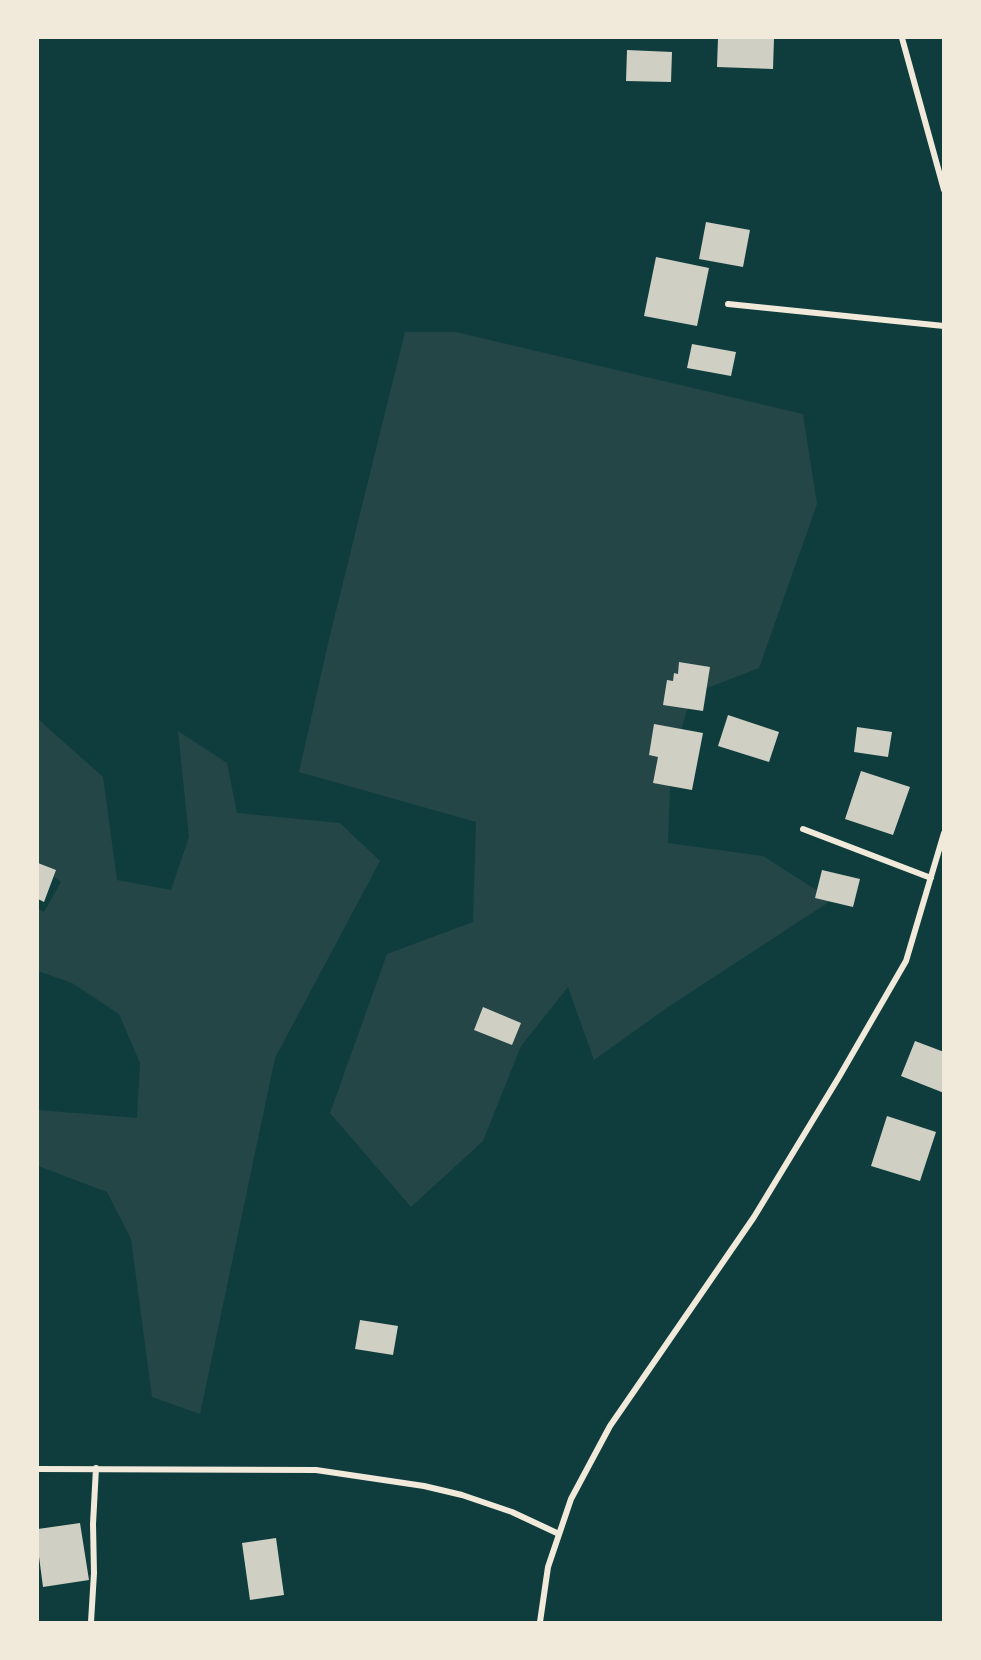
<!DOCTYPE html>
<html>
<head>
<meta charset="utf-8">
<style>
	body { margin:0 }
	#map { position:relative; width:981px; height:1660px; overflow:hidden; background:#0f3d3e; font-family:"IBM Plex Sans",sans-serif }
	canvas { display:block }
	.frame { position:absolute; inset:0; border:39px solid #f1e9da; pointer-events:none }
</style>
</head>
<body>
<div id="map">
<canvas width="981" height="1660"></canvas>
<div class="frame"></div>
</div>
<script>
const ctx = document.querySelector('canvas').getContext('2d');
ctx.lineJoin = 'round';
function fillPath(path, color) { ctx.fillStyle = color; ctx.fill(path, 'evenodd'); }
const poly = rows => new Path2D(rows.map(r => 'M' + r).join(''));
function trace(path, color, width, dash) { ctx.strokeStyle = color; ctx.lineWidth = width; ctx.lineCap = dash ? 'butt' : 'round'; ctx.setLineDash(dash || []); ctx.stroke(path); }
fillPath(poly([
	[405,332,456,332,803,414,817,504,759,668,692,694,671,763,668,843,763,856,832,900,671,1005,594,1060,568,987,521,1046,483,1141,411,1207,330,1113,387,954,473,922,476,822,299,772,330,635],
	[38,719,103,777,117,880,171,890,189,837,178,731,227,763,237,813,340,823,380,861,275,1058,200,1414,152,1397,131,1239,107,1192,38,1166,38,1110,137,1118,140,1063,119,1014,72,983,38,971,38,909,44,912,61,882,38,865]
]), '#244646');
fillPath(poly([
	[718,38,774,38,773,69,717,67],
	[627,50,672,52,671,82,626,81],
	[706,222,750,230,743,267,699,259],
	[656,257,709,268,697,326,644,316],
	[692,344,736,352,731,376,687,368],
	[679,662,710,667,703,711,663,705,667,680,673,681,674,673,678,674],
	[728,715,779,732,769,762,718,746],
	[654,724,703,733,692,790,653,783,658,757,649,755],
	[857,727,892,732,888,757,854,752],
	[861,771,910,787,893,835,845,819],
	[38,863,56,870,44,902,38,899],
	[822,870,860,879,853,907,815,898],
	[483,1007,521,1023,512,1045,474,1030],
	[915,1041,944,1052,944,1093,901,1076],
	[887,1116,936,1132,920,1181,871,1166],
	[360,1320,398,1326,393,1355,355,1349],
	[80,1523,89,1580,43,1587,38,1549,38,1529],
	[276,1538,284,1595,250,1600,242,1543]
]), '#cfcfc3');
trace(poly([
	[902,38,944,190],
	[728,304,944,326],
	[803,829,931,878],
	[38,1469,316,1470,424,1486,462,1495,512,1512,559,1534],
	[91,1622,94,1573,93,1524,96,1468],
	[540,1622,548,1567,571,1499,610,1426,754,1217,839,1077,906,961,944,833]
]), '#f1e9da', 6);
</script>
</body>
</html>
